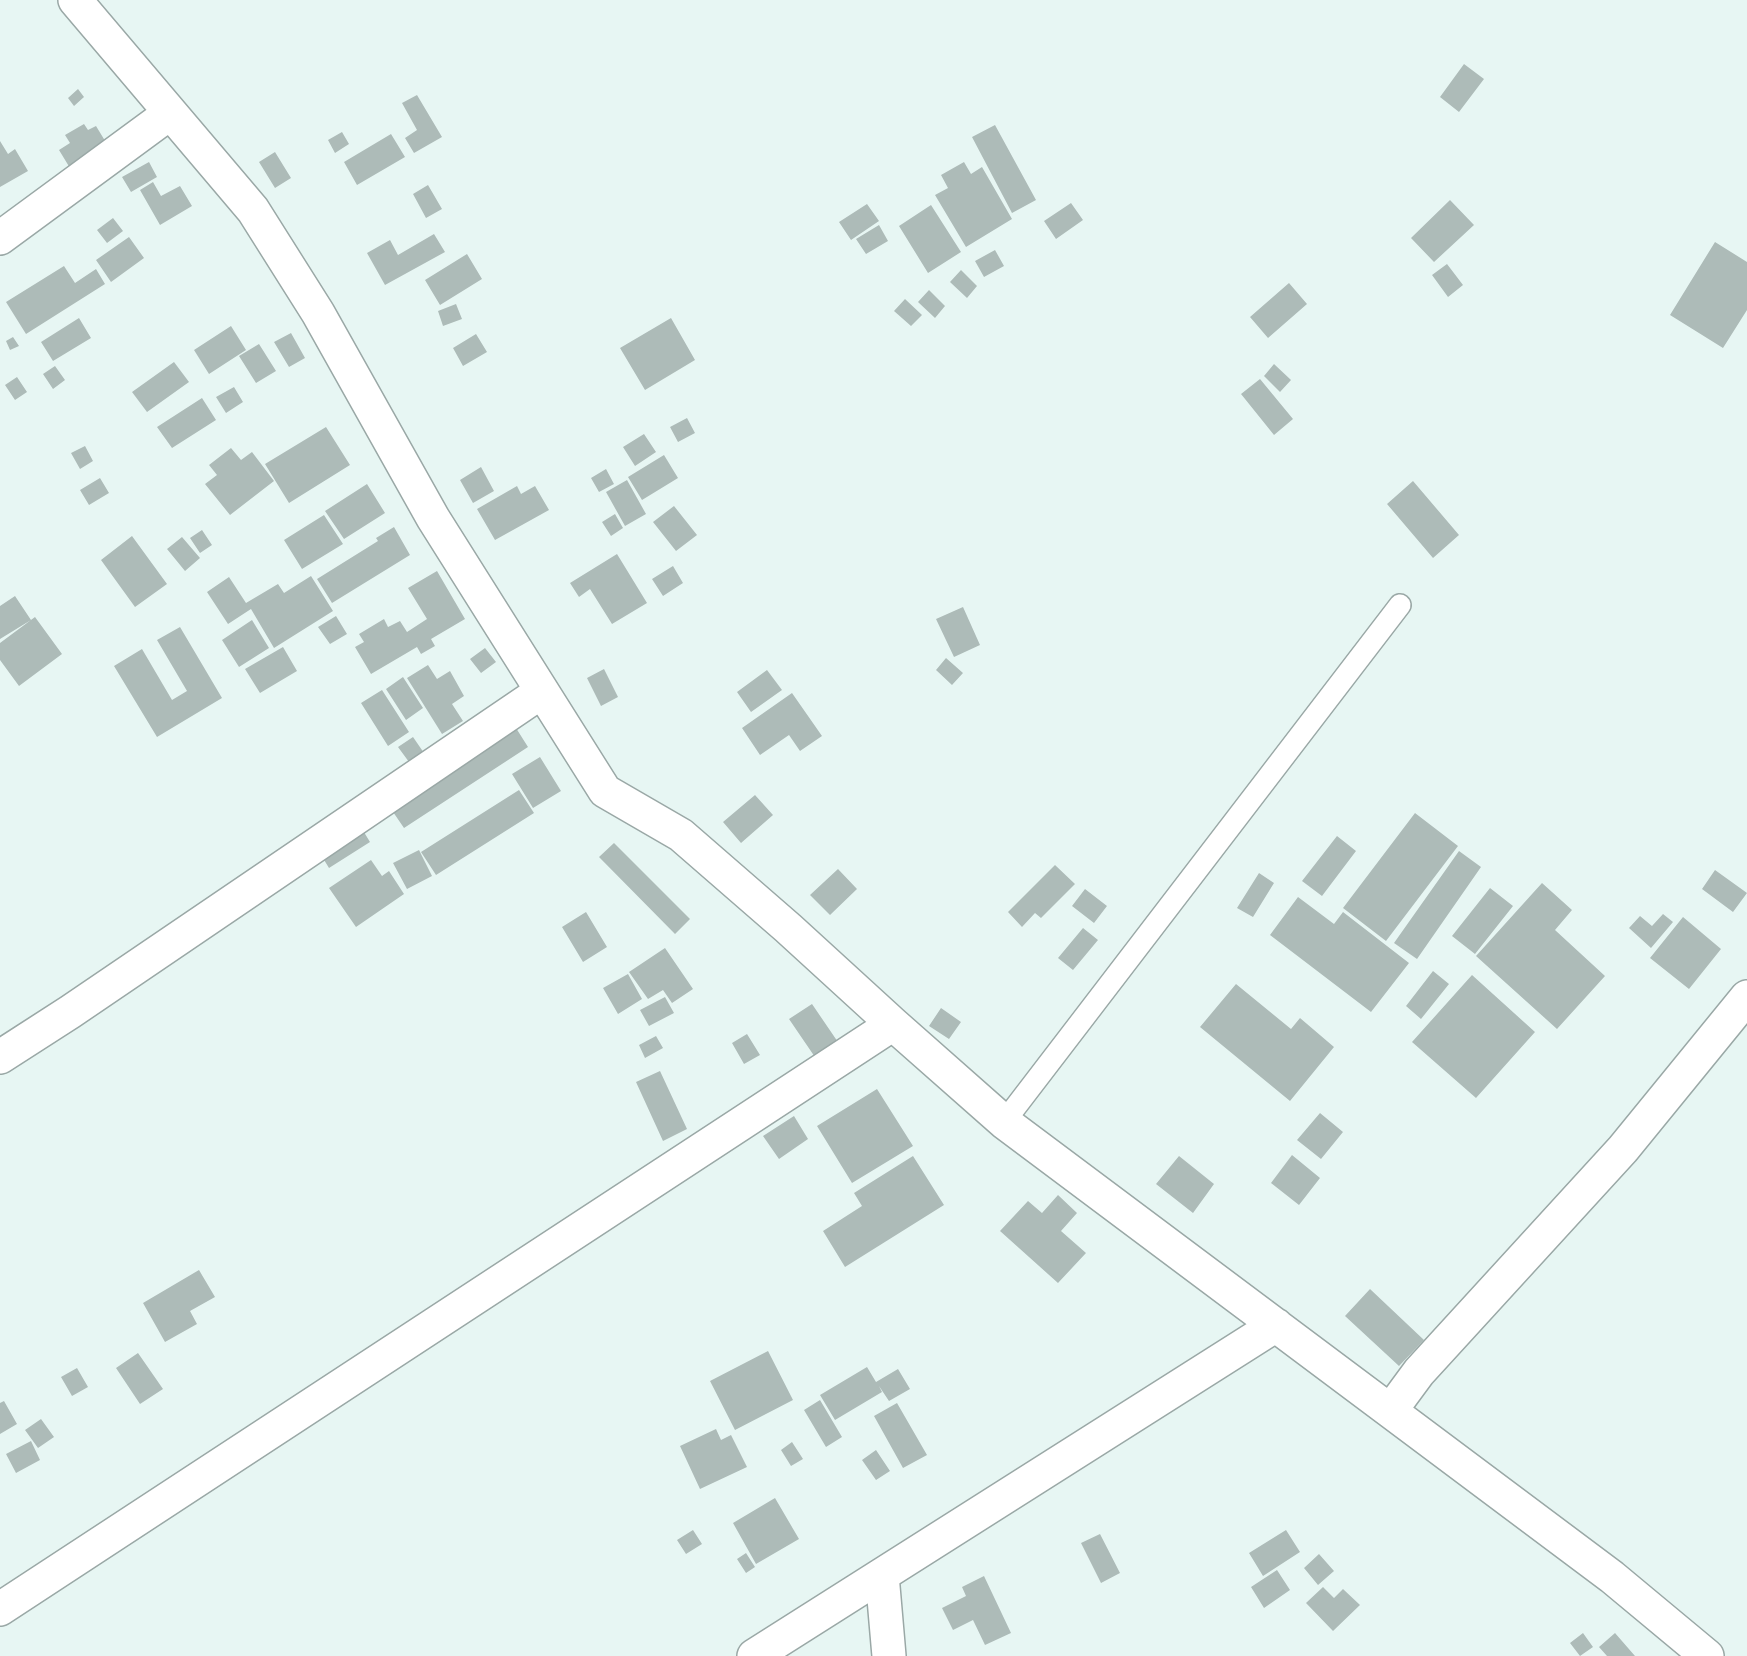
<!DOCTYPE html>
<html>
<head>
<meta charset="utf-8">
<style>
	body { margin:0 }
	canvas { display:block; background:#e7f6f3 }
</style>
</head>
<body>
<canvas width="1747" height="1656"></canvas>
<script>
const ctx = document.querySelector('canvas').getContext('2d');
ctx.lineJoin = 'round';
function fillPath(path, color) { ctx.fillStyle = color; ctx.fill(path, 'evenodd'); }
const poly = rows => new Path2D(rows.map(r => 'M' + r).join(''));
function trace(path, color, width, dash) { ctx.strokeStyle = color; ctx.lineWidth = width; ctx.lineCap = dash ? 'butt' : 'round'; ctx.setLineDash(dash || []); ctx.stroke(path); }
fillPath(poly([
	[1464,64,1484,79,1459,112,1440,97],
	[78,89,84,97,74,106,68,98],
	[417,95,442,137,414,153,405,138,417,130,402,103],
	[84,124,88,130,96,126,110,149,73,173,59,150,70,143,65,135],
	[995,125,1036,200,1012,213,972,137],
	[342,132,349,144,335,153,328,140],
	[391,134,405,157,357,185,344,162],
	[0,141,8,154,15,149,28,171,0,187],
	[275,152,291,178,275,188,259,162],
	[149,162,157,177,131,192,122,177],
	[964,162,971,174,982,167,1012,219,966,247,935,195,948,188,941,175],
	[153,182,161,196,180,186,192,206,160,225,140,190],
	[428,185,442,209,426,218,413,194],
	[1450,200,1474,225,1434,262,1411,238],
	[1071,203,1083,220,1056,239,1044,221],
	[867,204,879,221,851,240,839,222],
	[931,205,961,252,928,273,899,226],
	[113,218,123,231,107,243,97,230],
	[879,225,888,241,866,254,856,239],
	[434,234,445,252,385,285,367,253,390,240,398,255],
	[129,237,144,258,111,282,96,260],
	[1715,242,1747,262,1747,310,1723,348,1670,315],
	[995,250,1004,266,984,277,975,261],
	[467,254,482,279,440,305,425,280],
	[1447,264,1463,285,1448,297,1432,275],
	[64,266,75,283,96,269,105,284,26,334,6,302],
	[961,270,977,286,967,298,950,282],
	[1289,283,1307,304,1268,338,1250,317],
	[929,290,945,306,935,318,918,302],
	[905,299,922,315,911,326,894,311],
	[456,304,462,319,443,326,438,311],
	[79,318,91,338,53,361,41,342],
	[671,318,695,360,645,390,620,348],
	[231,326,246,350,209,374,194,350],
	[291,333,305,358,289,367,274,342],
	[476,334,487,352,463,366,453,348],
	[13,337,19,346,10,350,6,341],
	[259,344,276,371,256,383,239,356],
	[174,362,189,382,147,412,132,392],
	[1274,364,1291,380,1280,392,1264,376],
	[55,366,65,380,53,389,43,374],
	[17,377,27,392,15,400,5,385],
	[1260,379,1293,419,1274,435,1241,394],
	[234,387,243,402,226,413,216,397],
	[202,398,216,420,172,448,157,427],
	[687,418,695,433,678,442,670,427],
	[326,427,350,465,289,503,265,464],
	[644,434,656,452,635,466,623,447],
	[85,446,93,461,80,469,71,453],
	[231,448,241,460,252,452,274,481,230,515,205,484,217,475,209,465],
	[664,455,678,478,642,500,628,477],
	[481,467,494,491,473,503,460,480],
	[606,469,614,484,599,492,591,478],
	[100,478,109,493,89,505,80,490],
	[627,480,646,514,625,526,606,492],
	[1413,481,1459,535,1433,558,1387,504],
	[367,484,385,513,344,539,325,511],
	[517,486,521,494,535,486,549,510,495,540,477,509],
	[674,506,697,535,676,551,653,522],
	[615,514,623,528,611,536,602,522],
	[324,515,343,544,302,569,284,540],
	[394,527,410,555,332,603,317,579,378,541,376,538],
	[202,530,212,545,200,553,190,538],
	[132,536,167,584,135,607,101,560],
	[182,537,200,558,185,571,167,549],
	[617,554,647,603,612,624,590,589,579,597,570,583],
	[673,566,683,583,663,596,652,579],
	[437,571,465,619,431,639,435,646,421,654,417,647,371,674,355,647,364,642,359,634,384,619,388,627,400,621,407,632,427,619,408,588],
	[311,576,333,611,274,648,251,609,228,624,207,592,229,577,246,603,278,584,284,593],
	[15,596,31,620,0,639,0,606],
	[963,607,980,645,954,657,936,619],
	[336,616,347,634,330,644,318,627],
	[35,617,62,654,19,686,0,660,0,643],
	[252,620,269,648,239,667,222,640],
	[180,627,222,698,157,737,114,666,142,649,172,700,187,691,157,640],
	[283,647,297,671,260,693,245,669],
	[485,648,496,662,481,673,470,659],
	[946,658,963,673,952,685,936,670],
	[428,665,437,679,450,671,464,696,452,704,463,721,442,734,407,678],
	[604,669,618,697,601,706,587,678],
	[767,670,782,690,751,712,737,692],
	[403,677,423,708,406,720,386,689],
	[382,690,409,732,388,746,361,703],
	[792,693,822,736,800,751,789,735,760,755,742,728],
	[516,728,528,747,404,828,391,809],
	[413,737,424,753,409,762,398,747],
	[540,757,561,791,533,808,512,774],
	[519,790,534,813,436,875,421,852],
	[755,795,773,815,741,843,723,822],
	[1415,813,1458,846,1386,941,1343,908],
	[359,824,370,842,329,868,318,850],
	[1337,836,1356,851,1322,896,1302,881],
	[614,843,690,919,675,934,599,857],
	[419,850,432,876,407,889,393,863],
	[1459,851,1481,867,1417,959,1394,943],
	[371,860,382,876,389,871,404,894,356,927,329,888],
	[1055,865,1075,884,1041,918,1035,913,1022,927,1008,912],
	[838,869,857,889,830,915,810,895],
	[1715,870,1747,893,1733,912,1702,889],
	[1259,873,1274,883,1253,917,1237,908],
	[1542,883,1572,910,1555,930,1605,976,1557,1029,1476,956],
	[1490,888,1513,906,1475,954,1452,936],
	[1085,889,1107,906,1094,923,1072,906],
	[1298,897,1334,924,1343,912,1409,963,1371,1012,1270,935],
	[586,912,607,947,583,962,562,927],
	[1663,914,1673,922,1651,948,1629,928,1640,916,1652,926],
	[1683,917,1721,949,1689,989,1650,958],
	[1083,928,1098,940,1073,970,1058,958],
	[665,948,693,989,672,1003,663,990,648,999,629,972],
	[1433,971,1449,984,1421,1019,1406,1006],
	[628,974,642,999,618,1014,603,988],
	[1472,975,1535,1032,1476,1098,1412,1042],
	[1236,984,1291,1029,1300,1018,1334,1047,1290,1101,1200,1027],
	[665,997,674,1013,649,1026,640,1010],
	[812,1004,842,1048,819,1063,789,1019],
	[941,1008,961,1022,949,1039,929,1026],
	[747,1034,760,1055,744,1064,732,1043],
	[656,1036,663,1048,645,1058,639,1045],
	[660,1071,687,1129,663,1141,636,1082],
	[877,1089,913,1146,852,1183,817,1126],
	[1320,1113,1343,1132,1321,1159,1297,1140],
	[794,1116,808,1139,779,1159,763,1136],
	[1292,1155,1320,1178,1299,1205,1271,1183],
	[913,1156,944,1205,845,1267,823,1231,862,1206,854,1193],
	[1179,1156,1214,1184,1193,1213,1156,1184],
	[1058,1195,1077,1213,1061,1231,1086,1253,1058,1283,1000,1231,1028,1201,1042,1213],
	[199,1270,215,1297,190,1311,197,1324,165,1342,143,1303],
	[1370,1289,1424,1340,1399,1366,1345,1316],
	[768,1351,793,1400,735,1430,710,1381],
	[138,1353,163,1389,140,1404,116,1368],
	[867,1367,876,1382,898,1369,910,1389,889,1401,879,1386,882,1392,835,1420,820,1395],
	[77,1368,88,1387,72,1396,61,1377],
	[820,1400,842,1437,826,1447,804,1410],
	[4,1401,17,1424,0,1434,0,1403],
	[897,1403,927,1455,903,1468,874,1416],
	[41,1419,54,1437,38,1448,25,1430],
	[716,1429,721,1440,731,1435,747,1467,700,1489,680,1446],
	[31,1441,40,1460,16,1473,6,1454],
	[792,1442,803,1459,791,1466,781,1450],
	[876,1450,890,1471,876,1480,862,1460],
	[775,1498,799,1539,756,1564,733,1523],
	[693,1530,702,1544,686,1554,677,1540],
	[1286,1530,1300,1552,1263,1576,1249,1553],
	[1100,1534,1120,1573,1101,1583,1081,1543],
	[746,1553,755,1567,746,1573,737,1559],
	[1319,1554,1334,1571,1318,1585,1304,1568],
	[1277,1570,1290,1590,1264,1608,1251,1587],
	[984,1576,1011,1633,985,1645,973,1620,953,1630,942,1608,966,1596,962,1587],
	[1323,1587,1334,1598,1343,1589,1360,1605,1333,1631,1306,1603],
	[1583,1633,1593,1647,1580,1656,1570,1643],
	[1615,1633,1635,1656,1607,1656,1599,1647]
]), '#adbbb8');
const lane = poly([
	[1004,1122,1400,605]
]);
const street = poly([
	[75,0,253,210,318,313,433,518,605,791,681,835,788,928,893,1024,1004,1122,1612,1577,1707,1656],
	[0,238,170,113],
	[0,1057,70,1012,541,692],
	[1391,1410,1419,1372,1623,1149,1747,997],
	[882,1575,889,1656],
	[0,1609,893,1024],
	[754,1656,1276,1325]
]);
trace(lane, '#9aa8a6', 24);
trace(street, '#9aa8a6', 36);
trace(lane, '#fff', 21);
trace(street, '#fff', 33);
</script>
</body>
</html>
